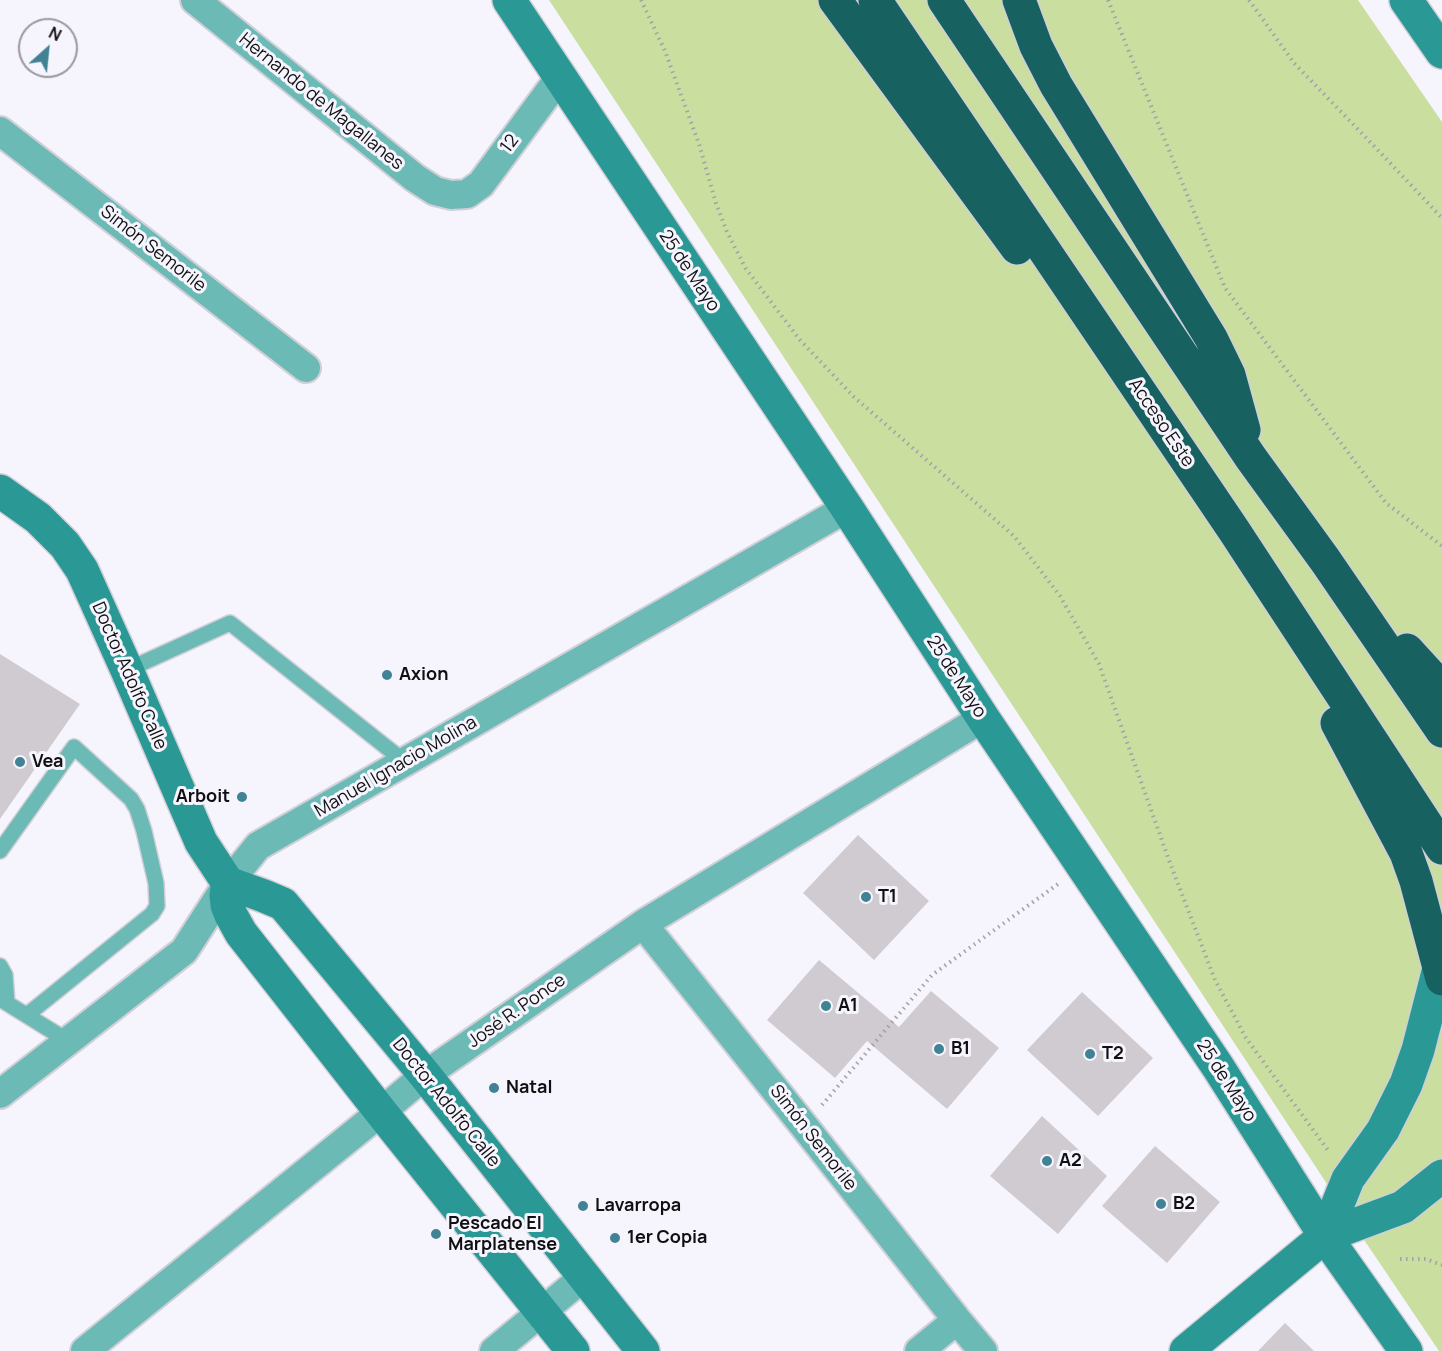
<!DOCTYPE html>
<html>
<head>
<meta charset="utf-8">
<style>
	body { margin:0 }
	#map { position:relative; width:1442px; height:1351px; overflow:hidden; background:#f6f4fc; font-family:Manrope,sans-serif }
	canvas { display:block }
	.north { position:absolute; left:18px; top:18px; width:60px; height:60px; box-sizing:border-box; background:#f6f4fc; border:2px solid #9a989e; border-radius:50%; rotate:27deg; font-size:16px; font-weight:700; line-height:24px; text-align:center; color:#100f12 }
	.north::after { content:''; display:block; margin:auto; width:21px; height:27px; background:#418294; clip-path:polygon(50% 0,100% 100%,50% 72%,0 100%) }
</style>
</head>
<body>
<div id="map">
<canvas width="1442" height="1351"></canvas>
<div class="north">N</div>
</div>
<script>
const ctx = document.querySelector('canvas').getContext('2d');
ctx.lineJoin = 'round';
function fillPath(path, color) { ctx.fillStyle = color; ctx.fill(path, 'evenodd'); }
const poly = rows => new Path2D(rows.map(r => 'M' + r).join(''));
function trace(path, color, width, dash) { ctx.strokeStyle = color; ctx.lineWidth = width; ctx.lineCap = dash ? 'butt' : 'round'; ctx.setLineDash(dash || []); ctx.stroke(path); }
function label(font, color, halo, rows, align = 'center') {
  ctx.font = font + ' Manrope,sans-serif'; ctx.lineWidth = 6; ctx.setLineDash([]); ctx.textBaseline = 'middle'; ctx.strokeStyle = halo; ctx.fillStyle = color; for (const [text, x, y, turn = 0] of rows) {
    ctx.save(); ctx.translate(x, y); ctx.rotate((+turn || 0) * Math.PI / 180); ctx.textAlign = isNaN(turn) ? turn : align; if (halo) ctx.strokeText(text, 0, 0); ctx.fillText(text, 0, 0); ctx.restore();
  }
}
fillPath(poly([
	[549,0,1358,0,1442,122,1442,1351,1439,1351,1350,1219]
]), '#cadea0');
fillPath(poly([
	[0,654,80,704,0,819],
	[858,835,929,901,874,960,803,893],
	[819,960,899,1027,931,991,999,1048,947,1109,867,1041,835,1078,767,1020],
	[1082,992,1153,1058,1098,1116,1027,1050],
	[1042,1116,1107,1176,1058,1234,990,1176],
	[1155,1146,1220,1202,1167,1263,1102,1206],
	[1285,1323,1314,1351,1258,1351]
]), '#d0cbd1');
const lane = poly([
	[127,670,230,623,405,762],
	[0,851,74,747,131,799,137,809,144,831,156,883,157,906,152,914,27,1015],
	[0,966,5,975,7,1003],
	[0,999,68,1041]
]);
const street = poly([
	[195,0,415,178,435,191,451,195,467,194,481,184,560,77],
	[0,131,306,368],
	[643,924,804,1126,957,1320,983,1351],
	[0,1094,184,951,228,883,258,846,847,508],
	[85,1351,381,1112,425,1075,643,924,983,718],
	[494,1351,585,1276],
	[919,1351,957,1320]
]);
const secondary = poly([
	[509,0,847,508,983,718,1218,1067,1325,1236,1406,1351],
	[1406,0,1442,52],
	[0,491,38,518,65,545,82,570,127,670,201,842,228,883,264,896,283,904,425,1075,643,1351],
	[228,883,226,895,227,905,231,915,241,933,381,1112,573,1351],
	[1325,1236,1348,1179,1383,1130,1406,1084,1418,1050,1439,968],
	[1186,1351,1325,1236,1403,1207,1442,1176]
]);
const highway = poly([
	[835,0,1017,248],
	[875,0,1233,529,1442,848],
	[944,0,1251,458,1325,560,1442,731],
	[1019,0,1036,46,1056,85,1211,338,1229,375,1244,430],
	[1407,650,1442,688],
	[1337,723,1406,853,1416,881,1442,979]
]);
trace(lane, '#d1cfd7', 18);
trace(street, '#d1cfd7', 32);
trace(secondary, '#d1cfd7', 36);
trace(highway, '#d1cfd7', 36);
trace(poly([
	[641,0,665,51,699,144,716,203,727,232,746,269,800,340,854,397,1014,536,1060,596,1099,664,1170,863,1215,980,1246,1038,1330,1153],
	[1108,0,1225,288,1386,503,1442,546],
	[1249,0,1294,63,1375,147,1442,218],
	[822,1105,932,975,1058,884],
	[1400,1259,1426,1259,1442,1265]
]), '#a3a1a7', 4, [1.5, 4.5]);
trace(lane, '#6bbab6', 15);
trace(street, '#6bbab6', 28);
trace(secondary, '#2a9894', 33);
trace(highway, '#176260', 33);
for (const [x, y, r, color] of [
	[387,675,6,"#418294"],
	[20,762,6,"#418294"],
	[242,797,6,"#418294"],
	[866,897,6,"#418294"],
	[826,1006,6,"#418294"],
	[939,1049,6,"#418294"],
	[1090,1054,6,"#418294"],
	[494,1088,6,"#418294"],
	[1047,1161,6,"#418294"],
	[1161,1204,6,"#418294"],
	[583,1206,6,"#418294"],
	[436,1234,6,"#418294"],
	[615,1238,6,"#418294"]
]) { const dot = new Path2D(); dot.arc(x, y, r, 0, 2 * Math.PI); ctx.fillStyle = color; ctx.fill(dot); trace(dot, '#f6f4fc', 2); }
label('18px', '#100f12', '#f6f4fc', [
	["Hernando de Magallanes",321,102,39],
	["12",510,144,-53],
	["Simón Semorile",153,249,38],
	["25 de Mayo",689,271,56],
	["Acceso Este",1161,423,56],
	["Doctor Adolfo Calle",129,676,66],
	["25 de Mayo",956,677,57],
	["Manuel Ignacio Molina",396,767,-30],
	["José R. Ponce",517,1011,-35],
	["25 de Mayo",1226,1081,57],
	["Doctor Adolfo Calle",446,1103,51],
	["Simón Semorile",813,1138,52]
]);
label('bold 18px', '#100f12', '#f6f4fc', [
	["Axion",399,675],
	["Vea",32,762],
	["Arboit",230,797,"right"],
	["T1",878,897],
	["A1",838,1006],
	["B1",951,1049],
	["T2",1102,1054],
	["Natal",506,1088],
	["A2",1059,1161],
	["B2",1173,1204],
	["Lavarropa",595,1206],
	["Pescado El",448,1224],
	["Marplatense",448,1245],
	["1er Copia",627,1238]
], 'left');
</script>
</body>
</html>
